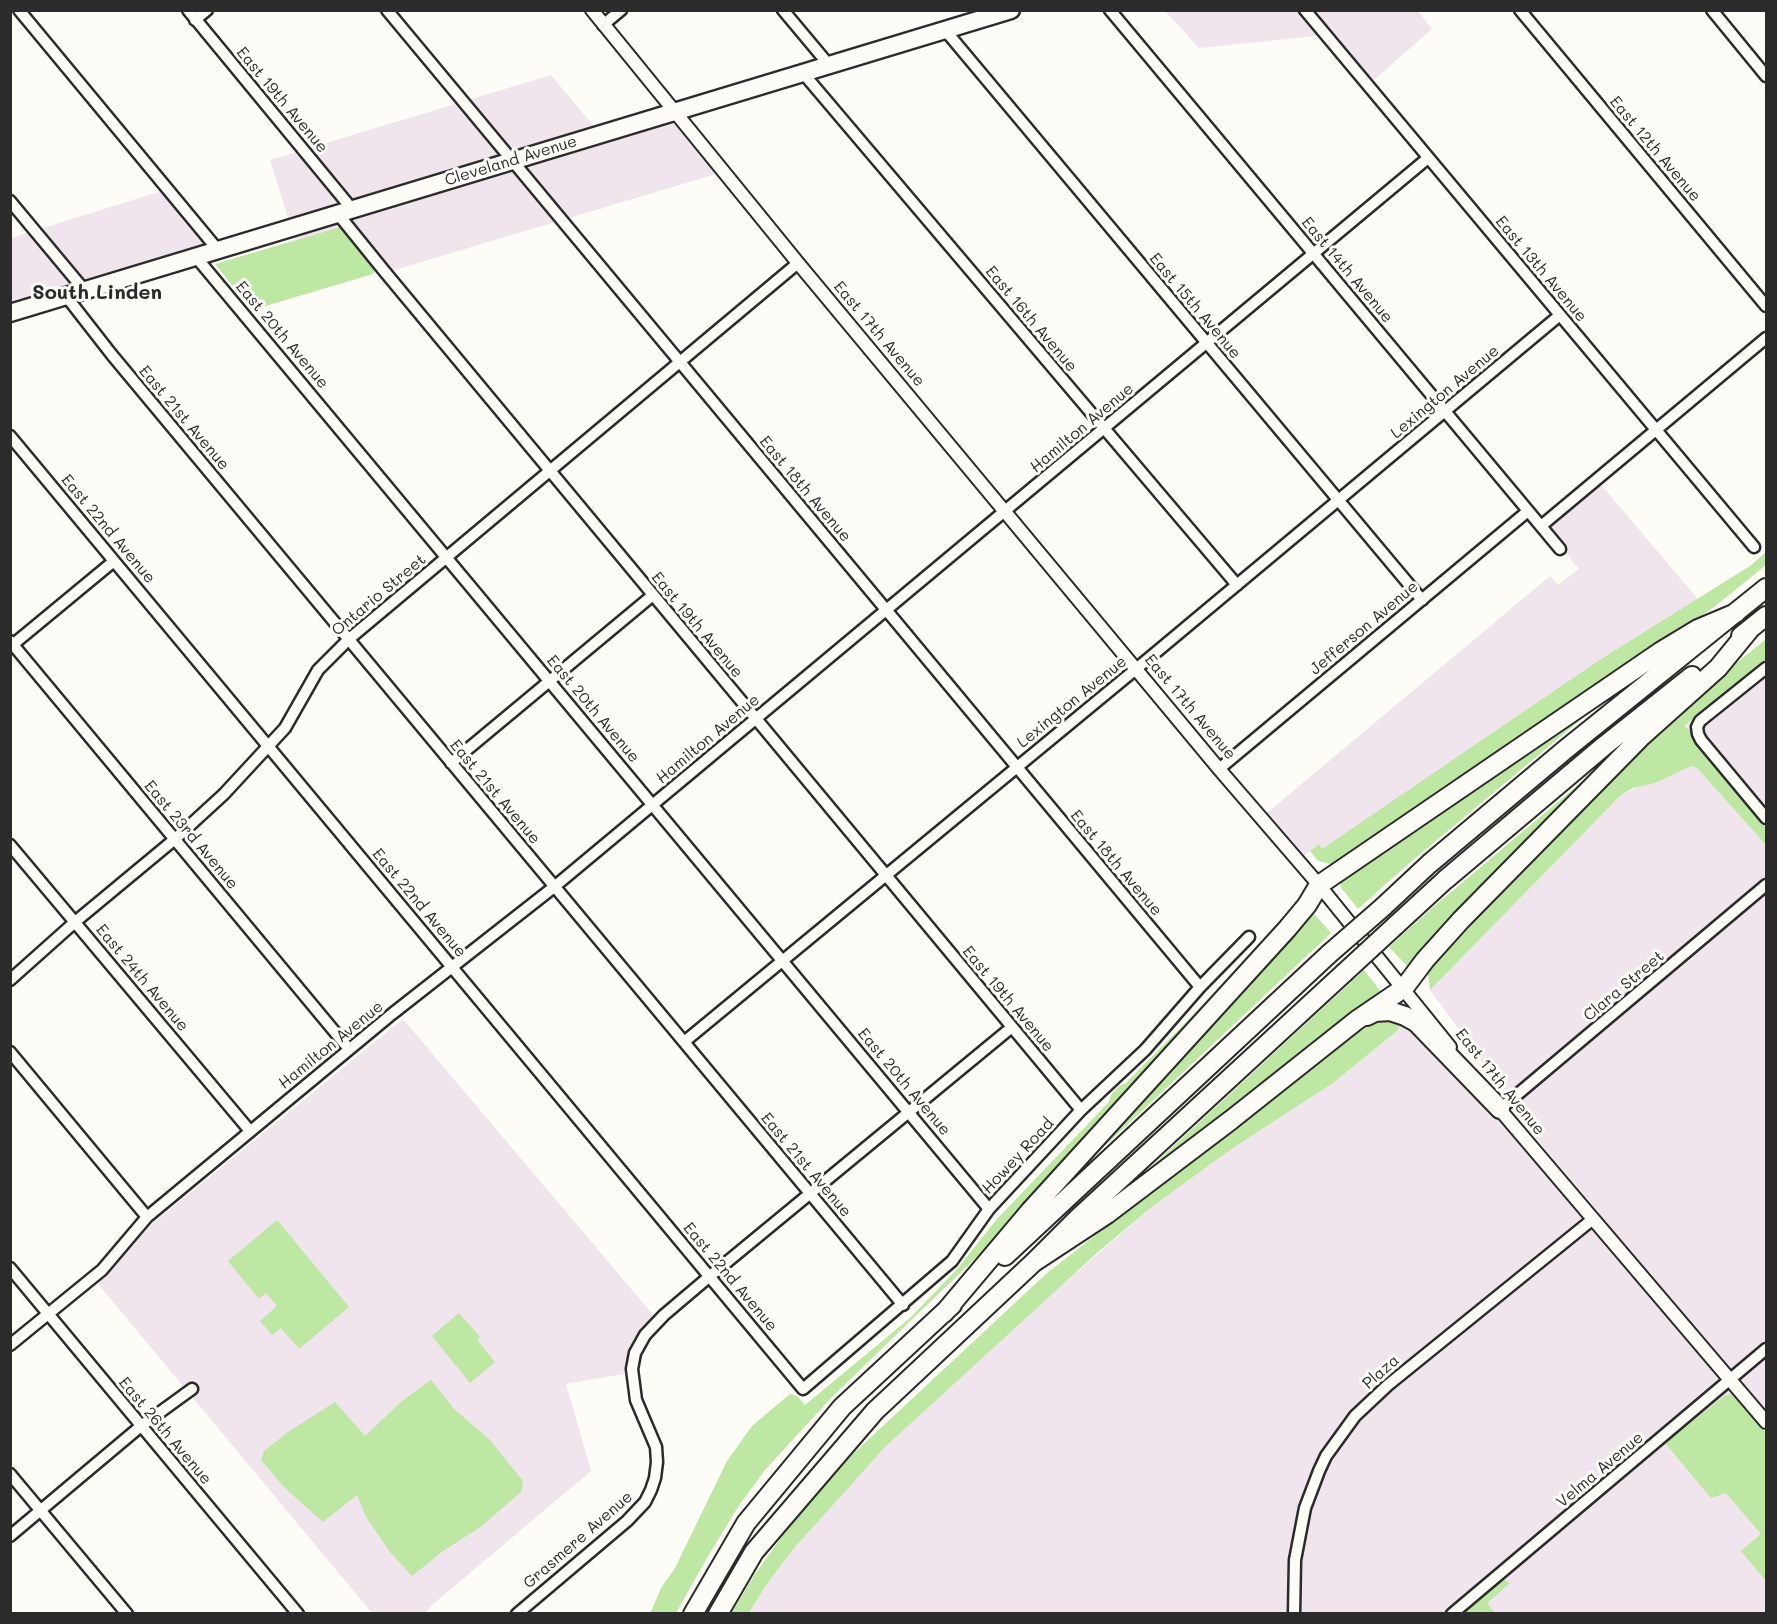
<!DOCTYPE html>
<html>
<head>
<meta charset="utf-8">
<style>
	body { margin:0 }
	#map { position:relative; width:1777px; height:1624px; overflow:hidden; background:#fdfcf7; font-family:Mali,sans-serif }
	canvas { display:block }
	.frame { position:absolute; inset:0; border:12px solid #2b2b2b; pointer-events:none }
</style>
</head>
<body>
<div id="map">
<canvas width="1777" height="1624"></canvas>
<div class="frame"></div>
</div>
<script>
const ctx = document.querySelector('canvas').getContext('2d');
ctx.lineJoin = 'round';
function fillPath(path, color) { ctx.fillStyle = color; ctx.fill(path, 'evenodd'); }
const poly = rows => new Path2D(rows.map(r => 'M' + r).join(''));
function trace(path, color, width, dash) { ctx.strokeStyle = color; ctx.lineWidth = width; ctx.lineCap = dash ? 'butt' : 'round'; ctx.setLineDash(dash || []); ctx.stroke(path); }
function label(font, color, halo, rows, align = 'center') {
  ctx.font = font + ' Mali,sans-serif'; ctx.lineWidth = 6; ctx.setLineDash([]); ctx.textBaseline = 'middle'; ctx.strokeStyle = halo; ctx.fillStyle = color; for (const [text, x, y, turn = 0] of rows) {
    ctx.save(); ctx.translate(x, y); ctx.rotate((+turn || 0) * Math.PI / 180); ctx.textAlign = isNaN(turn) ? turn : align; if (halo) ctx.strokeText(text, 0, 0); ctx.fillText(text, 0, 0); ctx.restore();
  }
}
fillPath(poly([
	[1165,11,1418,11,1432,29,1369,84,1326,35,1199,48],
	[551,75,601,135,674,111,723,172,391,271,375,270,340,227,295,240,270,160],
	[168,189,219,250,11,312,11,238],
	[1596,479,1698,599,1601,659,1413,789,1322,849,1319,844,1298,861,1261,818,1550,576,1558,585,1579,569,1542,525],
	[1766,661,1766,826,1691,731,1684,726],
	[1691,765,1697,768,1766,845,1766,1613,749,1614,769,1581,795,1547,842,1493,885,1447,1033,1310,1153,1206,1233,1148,1333,1083,1397,1031,1405,1016,1593,1218,1599,1212,1515,1114,1512,1109,1514,1106,1430,990,1621,795,1643,785,1655,783],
	[403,1019,655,1317,641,1332,624,1374,566,1384,591,1471,432,1605,425,1613,372,1613,98,1284,152,1224]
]), '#f0e4ed');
fillPath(poly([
	[340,227,375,270,373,274,252,310,215,264],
	[1766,552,1766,565,1714,607,1338,864,1331,867,1330,864,1318,861,1310,851,1319,844,1322,849,1601,659,1750,566],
	[1766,639,1766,661,1684,726,1691,731,1766,826,1766,845,1697,768,1691,766,1655,783,1633,788,1621,795,1430,990,1428,973,1426,972,1429,964,1608,779,1695,697],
	[1609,696,1406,866,1358,909,1340,886,1341,885,1340,882,1496,771],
	[1622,748,1409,968,1389,947,1432,908],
	[1299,902,1295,911,989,1245,831,1398,765,1470,738,1507,707,1558,676,1613,650,1614,661,1588,675,1568,727,1461,752,1426,790,1394,797,1396,805,1405,910,1318,958,1268,997,1219,1109,1102,1111,1095,1119,1086,1126,1083,1192,1016],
	[1311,910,1331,933,1056,1192],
	[1364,970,1382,993,1125,1191,1193,1128],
	[1405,1016,1397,1031,1333,1083,1233,1148,1153,1206,1098,1252,885,1447,795,1547,769,1581,749,1613,731,1614,755,1574,798,1514,840,1466,1046,1274,1205,1149,1357,1020],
	[277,1220,349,1307,299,1349,281,1328,272,1335,260,1321,277,1306,266,1293,259,1299,228,1261],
	[459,1313,480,1337,477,1340,495,1362,470,1383,432,1336],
	[431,1380,454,1409,489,1439,523,1481,521,1492,479,1528,443,1551,412,1576,390,1552,366,1517,357,1495,323,1522,284,1487,261,1460,264,1451,288,1432,335,1402,365,1436,402,1401],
	[1730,1394,1737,1398,1766,1433,1766,1581,1741,1551,1761,1534,1726,1493,1711,1498,1665,1443,1723,1397],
	[1505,1580,1510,1583,1487,1603,1495,1613,1462,1613,1500,1581]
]), '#bde7a3');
const minor = poly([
	[19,10,218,250],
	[188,10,352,209],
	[387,10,1200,987],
	[783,10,829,65],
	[1110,10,1560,549],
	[1305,10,1754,547],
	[1520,10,1766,306],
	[1712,10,1766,76],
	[195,20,207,10],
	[603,25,621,10],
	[945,30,1422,600],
	[803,73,1237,585],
	[10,201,85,291],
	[338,214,385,272,1081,1110],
	[196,257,989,1209],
	[66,296,112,355,903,1305],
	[10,436,803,1389,952,1261,989,1209,1081,1110,1145,1050,1200,987,1249,937],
	[1541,526,1766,338],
	[10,641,349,1049],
	[10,647,114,561],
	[1766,668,1700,721,1697,727,1698,734,1701,740,1766,818],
	[451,763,653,595],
	[1219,769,1528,511],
	[10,845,250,1131],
	[10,980,75,922,175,839,224,794,285,728,318,670,349,639,798,263],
	[684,1042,1136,669,1560,315],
	[10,1052,147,1217],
	[1500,1109,1766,885],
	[10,1268,298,1614],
	[10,1345,102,1270,147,1217,392,1014,554,887,1428,158],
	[10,1474,127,1614],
	[10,1536,141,1426,192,1389],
	[517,1614,627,1521,645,1502,651,1490,655,1478,657,1462,656,1447,636,1400,632,1369,635,1353,645,1335,664,1315,710,1276,1012,1027],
	[1294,1614,1295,1560,1305,1508,1319,1471,1326,1456,1355,1416,1388,1385,1593,1219],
	[1452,1614,1766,1349]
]);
const tertiary = poly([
	[592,10,798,263,1219,769,1319,885,1450,1047],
	[1496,1105,1766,1422]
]);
const primary = poly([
	[10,313,1011,10]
]);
const motorway = poly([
	[1741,636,1766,616],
	[1383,907,1429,864,1566,749,1766,588],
	[1395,926,1445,880,1604,746,1692,676],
	[1367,1016,1375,1012,1390,1011,1405,1016,1416,1022,1500,1109],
	[1005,1256,1329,954],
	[1034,1262,1107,1214,1231,1120,1357,1020,1404,988,1425,960,1461,920,1642,736,1718,668,1750,629],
	[944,1313,1030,1211,1287,929,1307,905,1319,885,1660,652,1698,629,1736,613],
	[693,1614,746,1523,842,1407,952,1305],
	[718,1614,754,1552,875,1411,1034,1262,1078,1218,1344,973]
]);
trace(minor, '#2b2b2b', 15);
trace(tertiary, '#2b2b2b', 16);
trace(primary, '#2b2b2b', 21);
trace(motorway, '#2b2b2b', 22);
trace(minor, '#fdfcf7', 10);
trace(tertiary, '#fdfcf7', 12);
trace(primary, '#fdfcf7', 16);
trace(motorway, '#fdfcf7', 18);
const motorwayBridge = poly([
	[1329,954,1383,907],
	[1344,973,1395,926]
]);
trace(motorwayBridge, '#2b2b2b', 22, []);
trace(motorwayBridge, '#fdfcf7', 18);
label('16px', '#2b2b2b', '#fdfcf7', [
	["East 19th Avenue",282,100,50],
	["East 12th Avenue",1655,149,50],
	["Cleveland Avenue",511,161,-17],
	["East 13th Avenue",1541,269,50],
	["East 14th Avenue",1347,270,50],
	["East 15th Avenue",1195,306,50],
	["East 16th Avenue",1031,319,50],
	["East 17th Avenue",879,334,50],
	["East 20th Avenue",282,335,50],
	["Lexington Avenue",1445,392,-40],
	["East 21st Avenue",184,418,50],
	["Hamilton Avenue",1082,428,-40],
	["East 18th Avenue",805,489,50],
	["East 22nd Avenue",108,529,50],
	["Ontario Street",379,595,-40],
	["East 19th Avenue",697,625,50],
	["Jefferson Avenue",1364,628,-40],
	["Lexington Avenue",1072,702,-39],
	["East 17th Avenue",1190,707,50],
	["East 20th Avenue",593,709,50],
	["Hamilton Avenue",708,739,-40],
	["East 21st Avenue",495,792,50],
	["East 23rd Avenue",191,835,50],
	["East 18th Avenue",1116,863,50],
	["East 22nd Avenue",419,903,50],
	["East 24th Avenue",142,978,50],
	["Clara Street",1624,986,-40],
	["East 19th Avenue",1008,999,50],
	["Hamilton Avenue",331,1045,-39],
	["East 20th Avenue",904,1082,50],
	["East 17th Avenue",1500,1082,51],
	["Howey Road",1018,1156,-47],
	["East 21st Avenue",806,1165,50],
	["East 22nd Avenue",730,1277,50],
	["Plaza",1381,1372,-41],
	["East 26th Avenue",165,1431,50],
	["Velma Avenue",1600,1470,-40],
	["Grasmere Avenue",578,1540,-41]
]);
label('bold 20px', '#2b2b2b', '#fdfcf7', [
	["South Linden",97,293]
]);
</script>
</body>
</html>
